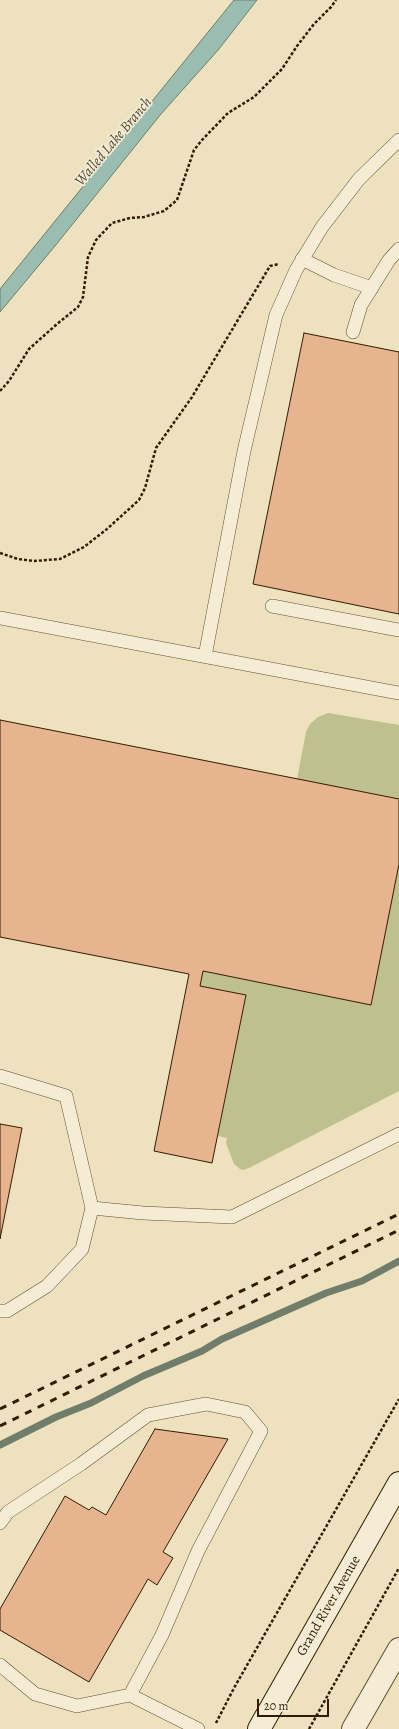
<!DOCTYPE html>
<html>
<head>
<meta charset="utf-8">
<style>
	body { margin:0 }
	#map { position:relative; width:399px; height:1729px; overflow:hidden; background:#eee1be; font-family:Alegreya,serif }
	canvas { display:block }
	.scale { position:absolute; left:257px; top:1699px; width:72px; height:18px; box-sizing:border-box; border:2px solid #331b01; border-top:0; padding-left:5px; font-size:12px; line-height:14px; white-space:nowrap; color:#331b01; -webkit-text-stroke:3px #f4ecd5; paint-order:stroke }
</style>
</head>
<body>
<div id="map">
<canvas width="399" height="1729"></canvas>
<div class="scale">20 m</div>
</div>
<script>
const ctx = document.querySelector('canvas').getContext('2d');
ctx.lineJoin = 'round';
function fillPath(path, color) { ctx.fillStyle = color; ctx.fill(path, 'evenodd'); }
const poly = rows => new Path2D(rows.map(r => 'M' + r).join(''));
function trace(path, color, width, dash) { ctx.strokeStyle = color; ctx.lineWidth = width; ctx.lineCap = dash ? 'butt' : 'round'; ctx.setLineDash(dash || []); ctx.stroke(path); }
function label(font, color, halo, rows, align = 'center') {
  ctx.font = font + ' Alegreya,serif'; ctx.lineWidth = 3.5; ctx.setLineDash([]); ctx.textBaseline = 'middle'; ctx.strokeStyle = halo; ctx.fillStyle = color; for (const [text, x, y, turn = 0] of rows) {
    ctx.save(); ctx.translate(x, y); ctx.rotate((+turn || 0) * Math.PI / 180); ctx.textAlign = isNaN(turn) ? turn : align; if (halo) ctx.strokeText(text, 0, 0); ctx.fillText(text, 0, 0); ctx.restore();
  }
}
fillPath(poly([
	[328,713,399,725,399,799,297,779,306,732,310,724,318,717],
	[399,864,399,1091,249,1168,243,1170,240,1169,234,1164,226,1143,227,1138,218,1136,246,995,200,986,203,971,371,1005]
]), '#bec18e');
const water = poly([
	[234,0,257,0,219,49,161,114,55,246,0,312,0,289,234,0]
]);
fillPath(water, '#99beb1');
trace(water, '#707d6b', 1);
trace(poly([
	[0,1445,56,1417,91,1403,143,1376,202,1351,222,1339,326,1293,362,1281,399,1261]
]), '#707d6b', 7);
const building = poly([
	[304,333,399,352,399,614,253,584,304,333],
	[0,720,399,799,399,864,371,1005,203,971,200,986,246,995,212,1163,154,1151,189,974,0,937,0,720],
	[0,1124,22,1128,0,1239,0,1124],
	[155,1429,228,1439,163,1552,173,1558,157,1585,148,1579,89,1682,0,1630,0,1609,65,1496,89,1510,92,1507,106,1515,155,1429]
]);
fillPath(building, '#e6b48f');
trace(building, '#331b01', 1);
const lane = poly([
	[302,259,334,275,372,288],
	[353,332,361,305,389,260,399,249],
	[272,606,399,630],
	[0,618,399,693],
	[205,656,244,451,276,315,296,270,322,227,359,179,399,140],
	[0,1076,66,1096,92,1208],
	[0,1311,7,1311,47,1286,82,1249,92,1208,143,1213,232,1217,399,1134],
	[0,1523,8,1512,81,1464,148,1415,206,1404,245,1412,261,1431,198,1551,162,1635,130,1695],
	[0,1665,35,1694,77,1706,130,1695,198,1729]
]);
const street = poly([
	[353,1729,399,1649]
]);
const secondary = poly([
	[259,1729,399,1483]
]);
trace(lane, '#624c30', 14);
trace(street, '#624c30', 24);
trace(secondary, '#331b01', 24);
trace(poly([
	[0,391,9,381,29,349,57,324,78,307,83,297,88,257,96,240,112,223,130,218,144,217,164,211,177,200,194,150,202,140,228,113,254,97,282,69,297,46,314,24,331,7,336,0],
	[0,553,18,559,34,561,60,559,84,547,107,529,139,500,145,488,156,448,192,397,270,266,279,264],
	[216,1723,234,1688,399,1399],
	[309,1729,399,1568]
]), '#331b01', 2.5, [3, 2]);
trace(lane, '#f4ecd5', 13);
trace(street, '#f4ecd5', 22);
trace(secondary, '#f4ecd5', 22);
trace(poly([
	[0,1409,399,1214],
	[0,1426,399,1230]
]), '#331b01', 3, [7, 7]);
label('14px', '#331b01', '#f4ecd5', [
	["Grand River Avenue",329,1606,-60]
]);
label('italic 15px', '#524c36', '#f4ecd5', [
	["Walled Lake Branch",114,142,-50]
]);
</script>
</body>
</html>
